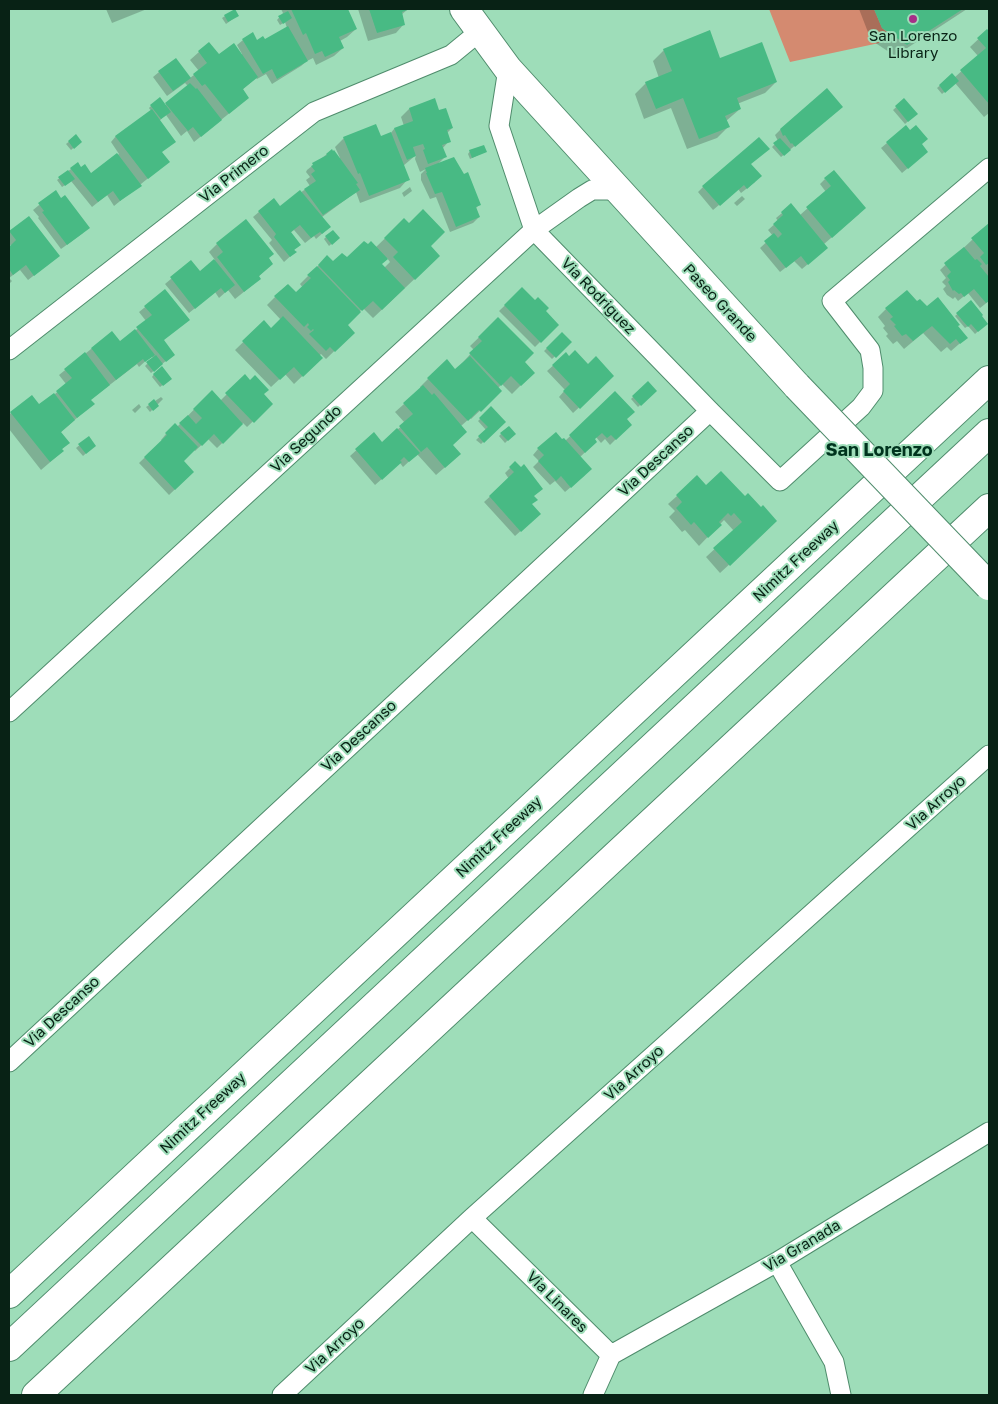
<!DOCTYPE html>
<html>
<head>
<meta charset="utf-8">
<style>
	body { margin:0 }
	#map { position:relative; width:998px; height:1404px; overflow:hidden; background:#9eddb9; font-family:"Golos Text",sans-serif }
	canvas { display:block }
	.frame { position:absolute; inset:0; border:10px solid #082215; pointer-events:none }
</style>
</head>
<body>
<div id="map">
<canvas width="998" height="1404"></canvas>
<div class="frame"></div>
</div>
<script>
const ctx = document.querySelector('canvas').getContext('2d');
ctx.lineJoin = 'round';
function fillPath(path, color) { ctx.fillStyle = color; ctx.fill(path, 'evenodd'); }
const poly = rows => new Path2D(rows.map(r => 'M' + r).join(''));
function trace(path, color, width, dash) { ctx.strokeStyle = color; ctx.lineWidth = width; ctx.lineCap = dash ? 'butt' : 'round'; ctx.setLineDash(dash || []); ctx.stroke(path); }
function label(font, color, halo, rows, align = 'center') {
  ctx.font = font + ' "Golos Text",sans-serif'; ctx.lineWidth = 4; ctx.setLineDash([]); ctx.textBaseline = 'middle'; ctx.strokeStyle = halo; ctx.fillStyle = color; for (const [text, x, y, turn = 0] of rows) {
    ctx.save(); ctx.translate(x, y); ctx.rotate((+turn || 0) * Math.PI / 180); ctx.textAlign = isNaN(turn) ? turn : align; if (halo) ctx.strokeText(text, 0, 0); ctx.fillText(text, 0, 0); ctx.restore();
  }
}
fillPath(poly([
	[769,9,874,9,882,28,887,32,883,36,884,42,790,62]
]), '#d48a70');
fillPath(poly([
	[106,9,147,9,112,23],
	[281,9,347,9,356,29,347,37,340,41,343,48,334,56,316,65,313,58,307,61,301,66,272,84,266,74,257,79,256,78,242,90,248,98,194,142,187,131,181,136,166,115,159,121,161,153,168,162,114,206,107,195,92,207,71,181,62,187,57,180,71,169,81,168,91,174,119,154,111,142,116,136,151,111,149,108,151,106,164,106,188,86,185,83,167,96,153,77,159,72,190,78,199,71,190,60,209,43,218,55,241,55,242,54,237,45,243,40,265,41,287,28,285,22,280,25,277,20,283,13],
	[358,9,406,9,407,10,401,15,404,24,396,33,368,41],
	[859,9,967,9,895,56,871,40],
	[234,10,237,16,226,24,222,18],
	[987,31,989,33,989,113,984,117,955,83,942,94,937,88,952,75,954,78,978,56,970,47],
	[664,50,720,60,776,82,765,93,737,104,740,109,726,121,728,127,717,138,687,149,671,108,644,119,635,94,646,83,659,78,653,61],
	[904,100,916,114,905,124,893,110],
	[409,109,439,112,452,128,447,133,449,141,442,149,445,157,437,165,480,204,476,208,479,217,473,223,450,232,436,197,430,199,421,180,421,174,426,169,420,172,415,159,416,155,403,166,408,179,400,188,360,203,356,192,322,217,324,232,316,239,314,236,305,243,294,230,290,233,295,252,284,262,269,243,272,240,253,217,274,199,280,207,310,186,306,180,310,177,306,172,307,170,327,154,340,158,335,147,344,138,380,138,390,134,394,129,404,126,401,117],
	[836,112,781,157,772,147,778,141,775,135,780,130],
	[906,127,921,144,921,157,902,173,881,148],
	[76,136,78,144,71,150,66,144],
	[470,151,485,152,470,159,468,154],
	[750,164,755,182,741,193,738,189,713,210,698,192,703,187],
	[825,179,859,214,824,244,821,253,802,269,794,261,780,272,760,248,773,236,768,230,778,221,776,218,782,213,800,215,826,192,820,184],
	[410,187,412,191,404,197,402,193],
	[55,192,83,233,61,249,38,218,39,217,33,210],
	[742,196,745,199,737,206,734,203],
	[29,218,59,256,28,280,20,270,9,278,12,281,9,284,9,248,11,246,9,243,9,232],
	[404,220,439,256,373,318,363,308,346,325,353,333,326,359,321,354,319,356,321,358,294,384,285,374,271,387,235,350,264,322,271,329,281,320,267,305,287,285,296,294,303,288,300,284,327,257,333,263,375,248],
	[387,258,390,262,384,268,380,264],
	[989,224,989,301,980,308,968,293,958,301,955,297,953,299,947,295,943,289,946,286,942,282,946,278,940,270],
	[326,237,338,238,329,246,324,239],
	[217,244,267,259,272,264,258,277,259,279,250,287,235,299,228,290,219,298,215,292,189,313,165,284,191,262,199,273,215,260,209,252],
	[522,289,557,325,535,347,499,311],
	[165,291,163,341,167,360,151,373,145,366,153,358,151,356,139,367,137,364,90,400,87,409,60,433,68,443,61,450,62,452,41,470,9,429,9,415,11,413,39,406,54,395,66,384,59,375,112,332,120,342,135,331,146,321,139,312],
	[971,302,986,324,975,334,968,326,965,328,955,316],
	[916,303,957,327,966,338,951,351,947,347,941,352,923,333,904,349,897,341,893,344,886,336,888,334,883,328,885,326,878,317,886,309],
	[498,319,523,362,533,373,512,394,502,384,498,388,501,391,471,419,470,418,461,426,452,445,451,462,436,475,417,454,403,467,400,463,375,485,350,456,374,434,382,443,405,423,395,412,421,389,420,387,428,379,455,371,474,350,470,346],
	[562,334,570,342,552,359,544,351],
	[566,354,569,357,613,376,573,413,559,397,565,390,547,371],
	[154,374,170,379,160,387,152,377],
	[245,376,271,404,247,427,243,423,217,448,208,439,195,451,194,450,182,461,193,472,169,495,139,463,162,441,161,440,166,434,177,427,211,392,220,401],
	[648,383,655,391,638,407,631,399],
	[615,393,626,420,630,425,610,445,605,439,601,443,596,437,593,440,596,442,580,457,585,475,565,492,555,481,550,485,533,467,539,461,533,455,538,449,565,441],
	[161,397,163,399,150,412,146,407],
	[139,404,141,407,135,413,132,410],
	[491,408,504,422,481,444,476,440,486,430,478,421],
	[508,427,514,434,505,443,499,436],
	[88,438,92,448,83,456,76,448],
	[515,463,533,496,531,505,534,519,515,536,484,502,509,479,505,473],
	[706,487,745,498,767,530,720,573,706,557,734,531,724,520,699,546,685,530,682,532,669,517,675,511,668,504,677,496]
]), '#0003');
fillPath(poly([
	[235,9,239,16,228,22,224,15],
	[291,9,348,9,357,29,339,37,344,48,325,57,322,51,315,54,306,33,303,35],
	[369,9,410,9,402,12,405,25,377,33],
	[874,9,963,9,907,45,882,28],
	[288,11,292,18,283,24,278,16],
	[288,26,308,61,277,79,272,69,263,74,242,39,253,32,257,40,263,36,265,39],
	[987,29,989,31,989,104,960,70,986,48,977,38],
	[710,30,720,58,762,42,777,82,737,98,741,109,725,116,730,127,699,139,683,98,656,109,645,82,672,71,663,49],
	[209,42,219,54,234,43,258,77,243,89,249,98,229,114,205,84,202,86,193,74,207,63,198,51],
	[176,58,191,78,173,91,158,71],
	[952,73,959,81,945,93,939,85],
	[190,83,196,89,197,88,222,120,201,137,193,127,188,131,165,103],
	[827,88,843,107,795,147,792,143,791,144,785,135,783,136,780,129],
	[160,97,171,112,161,119,150,105],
	[435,98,439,110,446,108,453,128,447,130,451,142,442,145,447,157,428,164,423,150,425,149,423,144,413,147,416,156,407,160,394,128,413,121,409,108],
	[904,98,918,114,908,122,895,106],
	[152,109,176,142,162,152,170,162,148,179,115,136],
	[376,124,381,136,391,132,410,180,369,196,360,173,358,174,343,137],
	[906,125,910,130,916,125,928,139,922,144,928,152,908,169,886,142],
	[76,134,82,142,74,149,68,141],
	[759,137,770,149,751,164,762,176,747,189,744,185,720,206,702,186],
	[780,138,791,150,784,156,773,143],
	[484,145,487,152,472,158,469,150],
	[332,149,333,151,334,150,358,183,356,184,360,190,323,215,304,189,316,181,311,174,315,171,311,166,313,165,312,163,327,155,326,154],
	[117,153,142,186,120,201,113,191,98,202,70,168,78,162,81,167,85,164,91,173],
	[454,157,464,174,468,172,481,205,476,207,480,217,456,227,442,192,435,194,426,173,427,173,425,168],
	[68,170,75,179,65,186,58,177],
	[834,170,866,208,832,238,806,207,831,186,824,178],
	[56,190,61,198,65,195,90,228,67,245,42,212,44,211,38,203],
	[300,190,331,227,322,234,320,232,311,238,300,225,291,232,301,245,294,250,297,252,290,257,274,237,276,234,258,211,274,198,280,206],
	[791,203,828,248,808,265,801,256,786,268,764,241,774,233,778,238,782,234,773,224,783,215,781,212],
	[423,209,445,232,431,246,440,256,415,280,393,257,398,252,384,238,404,218,409,223],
	[29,216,60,256,34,276,26,265,13,275,9,269,9,247,16,240,9,231],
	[246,219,274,254,269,258,273,264,259,276,261,279,244,292,217,257,223,252,216,243],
	[989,223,989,263,986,265,980,257,984,253,971,238],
	[333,230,340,238,332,245,325,236],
	[364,241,368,244,371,241,388,259,382,264,405,288,382,310,373,301,362,311,318,265,327,255,333,261,342,253,347,257],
	[964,247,975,260,977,259,982,264,980,266,989,277,989,301,986,303,974,289,964,297,961,293,959,294,954,290,953,291,948,282,950,280,947,276,951,272,944,263],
	[214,259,235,285,225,293,221,288,195,309,170,277,191,260,200,271],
	[317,266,361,312,348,325,355,333,335,352,330,347,326,351,309,334,314,330,313,329,311,331,307,327,309,325,308,323,304,327,274,296,288,284,296,292,311,278,307,275],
	[522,287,535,300,538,297,549,308,546,311,559,325,541,343,504,305],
	[165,289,190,320,164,340,175,355,166,362,136,327,152,315,144,306],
	[907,290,917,301,920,299,927,306,938,297,960,325,958,326,968,338,960,344,956,339,950,344,932,326,913,341,906,334,902,336,894,326,896,325,890,319,893,317,885,308],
	[971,300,983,315,982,316,988,324,978,332,971,324,968,327,956,313],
	[283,316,323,358,303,377,294,367,280,380,242,341,264,320,271,328],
	[498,317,534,353,525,362,535,373,521,386,511,376,501,386,469,353,482,341,478,337],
	[135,329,155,355,145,362,143,359,116,380,91,348,112,331,120,341],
	[562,332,572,342,556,358,546,348],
	[575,350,588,364,596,356,614,376,580,409,563,391,570,384,552,365,566,352,569,356],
	[85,352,110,385,91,400,95,404,77,418,56,391,72,378,64,369],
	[156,355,163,364,154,372,146,362],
	[470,356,502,391,481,412,479,410,468,421,427,378,447,359,455,369],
	[162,366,172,379,163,386,153,374],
	[245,374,250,380,255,375,269,390,264,394,273,404,254,423,225,393],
	[648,381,657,391,641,406,632,396],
	[423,385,432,395,434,393,467,432,453,445,461,454,445,468,427,447,421,452,399,426,413,414,403,403],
	[212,390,243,424,223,444,214,434,202,446,179,423,188,415,196,424,202,418,193,409],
	[615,391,635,412,627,419,632,425,616,440,611,435,607,438,602,433,595,439,597,442,585,453,569,435],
	[54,393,75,420,61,432,70,443,62,449,64,451,50,462,10,412,32,395,39,404],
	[154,399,159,406,153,411,148,404],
	[491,406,506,422,484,443,478,436,488,427,479,418],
	[175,423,198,447,184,461,194,472,175,490,144,457,167,435,165,433],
	[509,426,516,434,508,441,500,433],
	[397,428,420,453,409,462,404,457,400,461,402,462,382,480,355,449,374,432,382,442],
	[556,432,562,439,564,438,592,469,571,488,561,476,556,481,538,461,544,455,537,448],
	[89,436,96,446,86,454,78,444],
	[515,461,521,467,524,464,543,489,534,496,538,500,532,504,541,514,521,532,489,496,514,472,509,467],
	[721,471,745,496,748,493,761,507,763,505,777,521,730,566,713,548,742,522,734,513,731,516,728,513,719,522,722,525,708,538,694,522,691,525,676,508,682,502,676,495,697,475,706,485]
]), '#48ba84');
const street = poly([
	[508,69,499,126,534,230,710,411,780,481,861,407,873,391,873,368,870,350,832,301,989,168],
	[9,350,314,112,451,55,479,32],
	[9,712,534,230,579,198,592,190,617,190],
	[9,1062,710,411],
	[472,1218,611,1355,593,1395],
	[777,1262,834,1362,841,1395],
	[611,1355,777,1262,989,1132],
	[282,1395,472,1218,989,755]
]);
const secondary = poly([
	[464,9,508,69,797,386]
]);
const highway = poly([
	[9,1294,989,380],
	[9,1347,989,433],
	[36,1395,989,508]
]);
trace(street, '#4f8c6c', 21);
trace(secondary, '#4f8c6c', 30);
trace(highway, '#4f8c6c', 30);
trace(street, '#fff', 19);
trace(secondary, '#fff', 28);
trace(highway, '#fff', 28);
const secondaryBridge = poly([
	[797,386,989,586]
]);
trace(secondaryBridge, '#4f8c6c', 30, []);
trace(secondaryBridge, '#fff', 28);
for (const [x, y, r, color] of [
	[913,19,5,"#a52f88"]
]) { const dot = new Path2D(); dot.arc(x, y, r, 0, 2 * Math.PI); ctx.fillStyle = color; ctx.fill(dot); trace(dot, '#9eddb9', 2); }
label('15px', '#082215', '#9eddb9', [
	["San Lorenzo",913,36],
	["Library",913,53]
]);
label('15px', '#082215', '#9eddb9', [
	["Via Primero",234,174,-38],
	["Via Rodriguez",598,296,46],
	["Paseo Grande",720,303,47],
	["Via Segundo",306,439,-43],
	["Via Descanso",656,461,-43],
	["Nimitz Freeway",796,561,-43],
	["Via Descanso",359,736,-43],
	["Via Arroyo",936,803,-42],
	["Nimitz Freeway",499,837,-43],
	["Via Descanso",62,1012,-43],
	["Via Arroyo",634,1073,-42],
	["Nimitz Freeway",203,1113,-43],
	["Via Granada",802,1246,-31],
	["Via Linares",557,1302,45],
	["Via Arroyo",335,1346,-43]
]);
label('bold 18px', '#00341e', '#9eddb9', [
	["San Lorenzo",879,450]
]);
</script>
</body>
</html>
